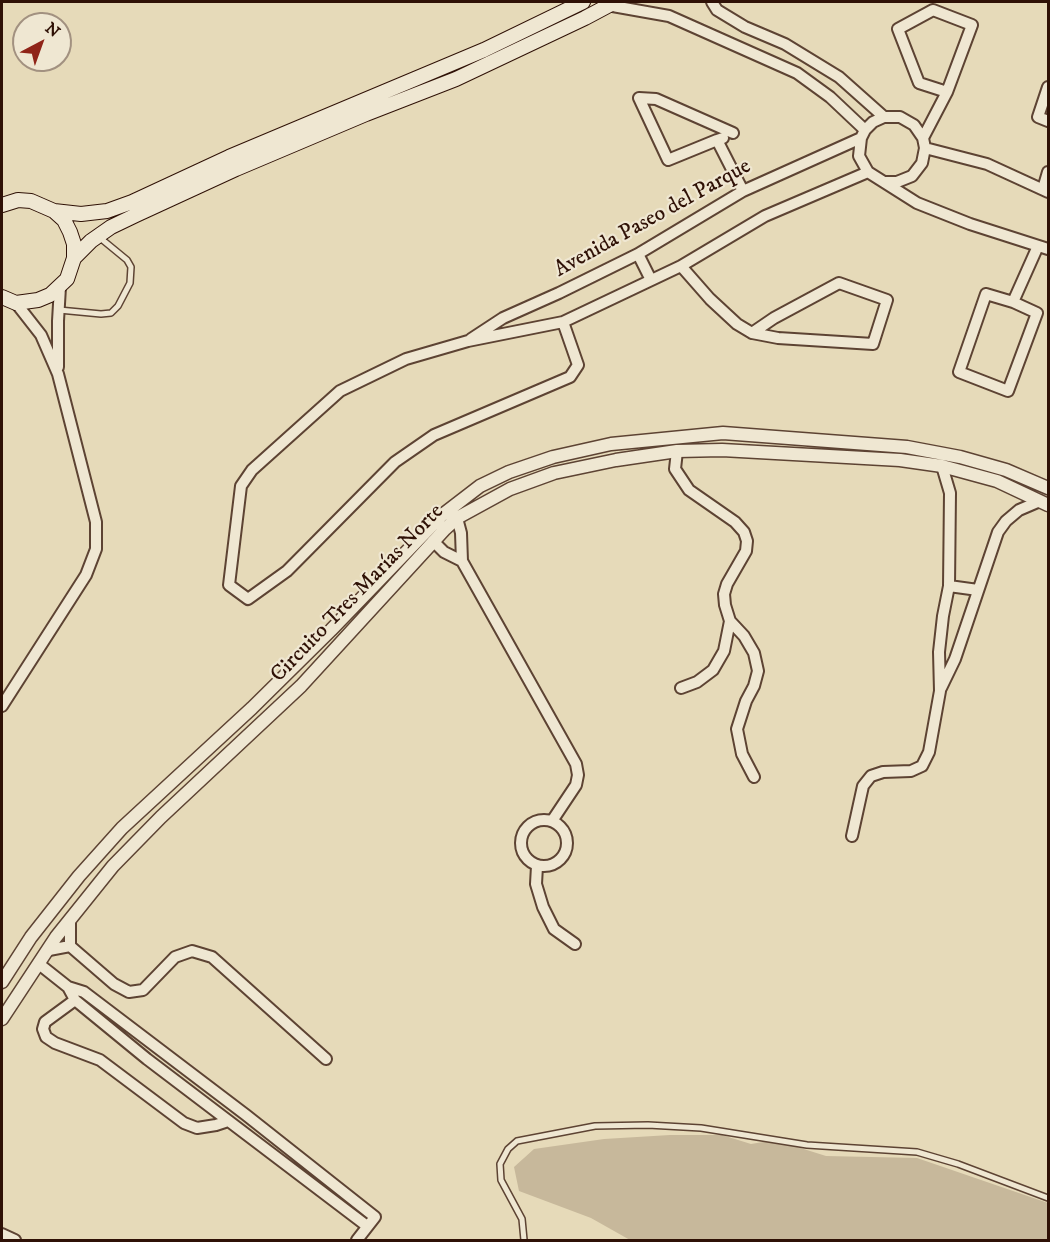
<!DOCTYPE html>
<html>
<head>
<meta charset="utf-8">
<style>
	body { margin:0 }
	#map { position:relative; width:1050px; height:1242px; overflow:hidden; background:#e6dab9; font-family:"IM FELL DW Pica",serif }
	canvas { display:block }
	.frame { position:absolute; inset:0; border:3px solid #2f1106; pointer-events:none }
	.north { position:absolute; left:12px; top:12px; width:60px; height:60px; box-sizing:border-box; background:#efe7d2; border:2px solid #a29180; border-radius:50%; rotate:41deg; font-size:16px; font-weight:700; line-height:24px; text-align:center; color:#2f1106 }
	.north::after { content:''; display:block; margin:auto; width:21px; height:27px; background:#8f2418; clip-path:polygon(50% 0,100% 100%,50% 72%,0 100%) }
</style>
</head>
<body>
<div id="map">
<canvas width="1050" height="1242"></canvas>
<div class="frame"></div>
<div class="north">N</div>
</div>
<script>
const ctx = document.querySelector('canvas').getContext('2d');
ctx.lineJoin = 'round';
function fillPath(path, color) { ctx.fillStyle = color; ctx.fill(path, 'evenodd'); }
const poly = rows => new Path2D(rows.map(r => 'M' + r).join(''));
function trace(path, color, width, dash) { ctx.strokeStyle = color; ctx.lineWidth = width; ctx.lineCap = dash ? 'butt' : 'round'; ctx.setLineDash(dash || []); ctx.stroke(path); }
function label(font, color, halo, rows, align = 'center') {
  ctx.font = font + ' "IM FELL DW Pica",serif'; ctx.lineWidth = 4.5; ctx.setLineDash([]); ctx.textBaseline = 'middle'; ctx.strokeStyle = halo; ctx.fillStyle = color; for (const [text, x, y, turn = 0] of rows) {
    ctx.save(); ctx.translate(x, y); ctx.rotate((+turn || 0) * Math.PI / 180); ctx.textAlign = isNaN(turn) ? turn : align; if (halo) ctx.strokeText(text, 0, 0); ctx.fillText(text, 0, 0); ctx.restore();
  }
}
fillPath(poly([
	[670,1135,722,1135,751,1144,775,1140,826,1156,917,1158,1048,1203,1048,1240,630,1240,591,1218,519,1191,514,1167,534,1149,604,1139]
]), '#c7b89b');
const service = poly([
	[59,310,101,314,111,313,118,306,130,283,131,267,127,260,99,237],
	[524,1240,522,1219,501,1180,500,1164,508,1149,517,1141,595,1126,648,1125,701,1128,807,1145,917,1152,958,1164,1048,1198]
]);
const minor = poly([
	[712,2,717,10,745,27,785,44,839,77,884,117],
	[607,5,669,16,797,73,830,97,865,130],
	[1048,87,1038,117,1048,121],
	[639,98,668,160,717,140],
	[639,98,656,99,733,133],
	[723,138,717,140,743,191],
	[923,138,947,92,972,25,933,10,898,29,919,83,947,92],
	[925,148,987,164,1048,192],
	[886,182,897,182,912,176,922,163,925,148,923,138,914,125,900,117,884,117,873,122,865,130,861,138,859,156,868,172,917,203,970,224,1048,249],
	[1043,189,1048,172],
	[638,254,651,280],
	[681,266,710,299,737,324,752,333,778,338,873,344,887,300,839,283,774,318,752,333],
	[986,294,1013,302,1037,313,1008,391,959,372,986,294],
	[1013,302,1038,246],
	[563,322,578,365,570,377,434,435,395,462,287,571,248,599,229,585,241,486,252,470,340,391,406,359,468,341,563,322,681,266,765,216,868,172],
	[471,339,503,318,559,293,638,254,743,191,861,138],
	[58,367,58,321,60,287],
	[677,451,675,469,689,490,735,522,744,532,747,541,746,551,727,584,724,594,725,605,730,621,744,636,754,653,758,671,754,686,746,701,737,729,742,754,754,777],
	[457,518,461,533,462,561,576,764,578,775,576,785,552,821],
	[433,541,444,552,462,561],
	[949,586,978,590],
	[681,688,697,682,713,670,724,651,730,621],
	[941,688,955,659,998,532,1006,521,1019,510,1040,501],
	[2,706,86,575,96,549,96,522,58,374,41,335,16,303],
	'521 843a23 23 0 1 1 46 0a23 23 0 1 1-46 0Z',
	[852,836,863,786,871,776,883,772,911,771,922,766,929,752,940,691,939,652,943,616,949,586,950,493,942,466],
	[537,866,536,884,543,907,554,929,575,944],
	[70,946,70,920],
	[49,950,70,946,114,984,129,992,143,990,175,957,192,951,212,957,326,1059],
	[39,964,68,987,75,1000,147,1059,367,1226],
	[68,987,84,992,246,1115,375,1217,357,1240],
	[75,1000,45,1022,43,1029,46,1037,55,1043,100,1060,184,1123,197,1128,216,1125,228,1121],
	[2,1234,15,1240]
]);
const tertiary = poly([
	[2,982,31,937,79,876,122,828,252,708,331,630,441,516,480,486,509,472,553,457,611,444,723,433,907,447,960,457,1006,470,1048,488],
	[2,1019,56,937,113,866,161,817,301,686,445,529,457,518,510,489,554,473,616,460,677,451,722,450,900,460,942,466,997,481,1048,505]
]);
const secondary = poly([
	[2,205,18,200,31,201,54,211,64,220,70,232,74,244,74,258,67,279,50,295,38,300,16,303,2,297],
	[54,211,81,214,107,211,132,202,229,157,484,50,583,2],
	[74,258,91,241,111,227,136,215,236,169,366,114,456,79,585,18,615,2]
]);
trace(service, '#5d4333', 8);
trace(minor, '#5d4333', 14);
trace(tertiary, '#5d4333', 15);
trace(secondary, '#2f1106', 16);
trace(service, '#efe7d2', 5);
trace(minor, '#efe7d2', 10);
trace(tertiary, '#efe7d2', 12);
trace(secondary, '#efe7d2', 14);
label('22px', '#2f1106', '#efe7d2', [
	["Avenida Paseo del Parque",653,219,-29],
	["Circuito Tres Marías Norte",358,594,-46]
]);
</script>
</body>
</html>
